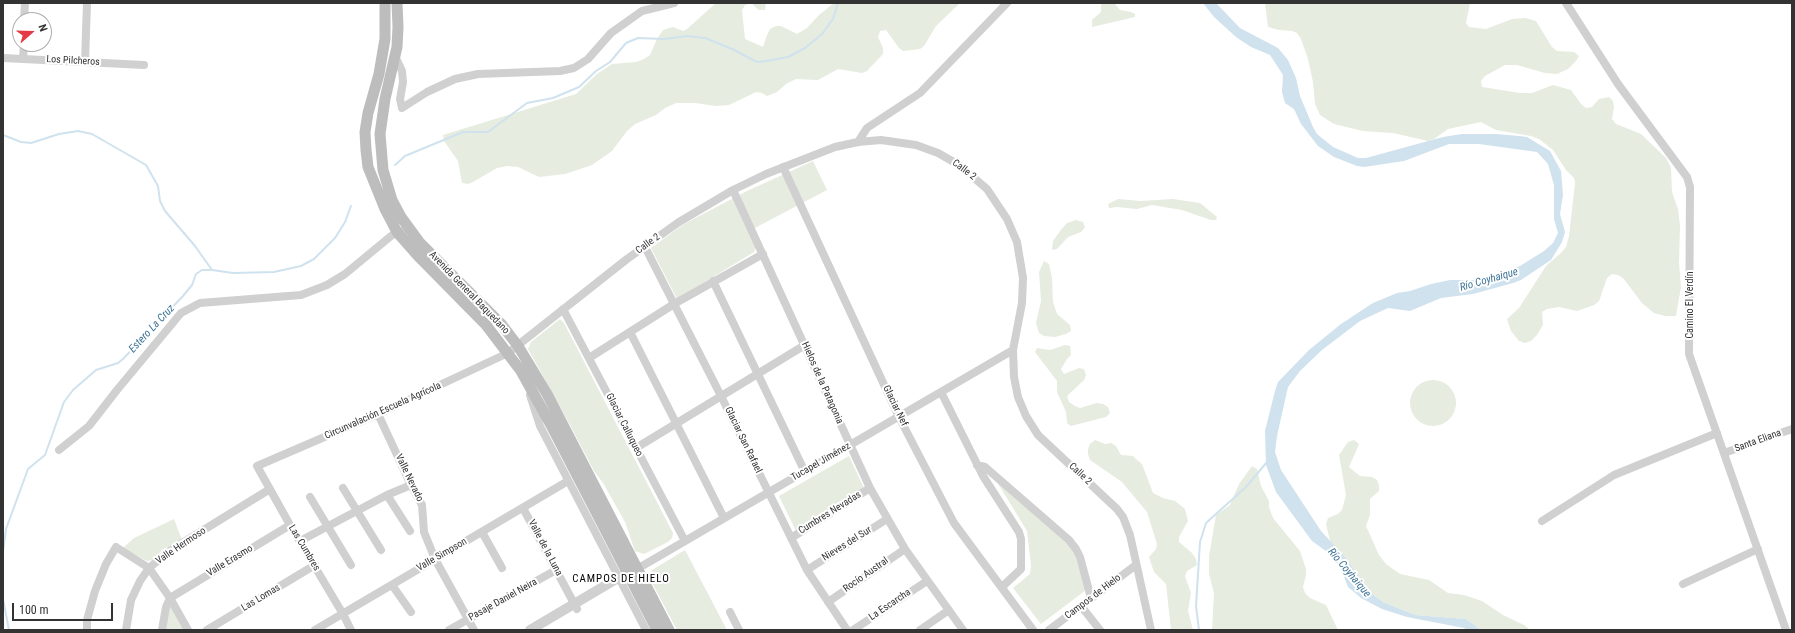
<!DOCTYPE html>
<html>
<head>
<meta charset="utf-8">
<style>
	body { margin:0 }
	#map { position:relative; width:1795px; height:633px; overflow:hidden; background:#fff; font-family:"Roboto Condensed",sans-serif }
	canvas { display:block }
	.frame { position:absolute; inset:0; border:4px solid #333; pointer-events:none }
	.north { position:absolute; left:12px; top:12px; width:40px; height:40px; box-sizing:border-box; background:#fff; border:1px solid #adadad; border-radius:50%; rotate:70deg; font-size:11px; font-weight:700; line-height:16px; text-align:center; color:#333 }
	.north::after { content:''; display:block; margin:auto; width:14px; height:18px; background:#e63946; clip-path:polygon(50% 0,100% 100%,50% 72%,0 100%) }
	.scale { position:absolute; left:12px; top:603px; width:101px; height:18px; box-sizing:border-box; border:2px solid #333; border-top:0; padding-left:5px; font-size:12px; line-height:14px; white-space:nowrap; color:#333; -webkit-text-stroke:3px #fff; paint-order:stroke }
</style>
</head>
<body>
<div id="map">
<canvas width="1795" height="633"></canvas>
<div class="frame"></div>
<div class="north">N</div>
<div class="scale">100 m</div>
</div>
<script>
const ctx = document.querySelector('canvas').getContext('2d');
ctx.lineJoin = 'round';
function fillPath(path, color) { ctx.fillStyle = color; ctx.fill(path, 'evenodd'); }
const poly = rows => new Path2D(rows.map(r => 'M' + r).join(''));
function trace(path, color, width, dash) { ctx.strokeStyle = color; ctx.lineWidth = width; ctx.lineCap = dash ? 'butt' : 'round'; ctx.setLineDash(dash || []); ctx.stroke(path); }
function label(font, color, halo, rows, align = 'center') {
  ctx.font = font + ' "Roboto Condensed",sans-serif'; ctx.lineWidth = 4; ctx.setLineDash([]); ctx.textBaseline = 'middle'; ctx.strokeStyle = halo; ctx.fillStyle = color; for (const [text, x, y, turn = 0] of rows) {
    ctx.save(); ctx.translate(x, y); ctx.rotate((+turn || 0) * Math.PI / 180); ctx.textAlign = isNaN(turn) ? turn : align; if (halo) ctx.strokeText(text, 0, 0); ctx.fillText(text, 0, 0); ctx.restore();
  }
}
fillPath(poly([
	[716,3,766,3,765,10,759,10,751,3,745,5,742,10,745,39,763,47,767,35,770,29,776,26,781,26,797,34,807,28,819,15,834,3,960,3,936,26,924,46,920,49,903,51,899,48,886,30,880,31,878,37,883,48,883,54,867,71,862,73,838,69,818,80,796,79,786,84,777,92,767,96,762,93,756,92,729,105,716,106,695,103,676,103,665,108,656,115,635,124,627,131,612,151,592,165,565,174,539,177,518,167,507,166,497,168,473,182,468,184,462,183,458,161,444,141,443,135,576,94,597,74,612,64,636,62,644,59,650,55,657,39,663,30,673,27,683,31,687,29],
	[1101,3,1114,3,1120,10,1131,12,1135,14,1135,17,1092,27,1092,20,1101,12],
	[1265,3,1470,3,1466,23,1469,27,1486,29,1512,19,1525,18,1536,21,1552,47,1557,51,1574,52,1579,56,1576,61,1568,69,1557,74,1545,73,1517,65,1505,65,1485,76,1481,81,1482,87,1520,93,1532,93,1553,85,1571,90,1581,104,1586,108,1592,107,1599,99,1609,97,1613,101,1614,107,1612,119,1616,124,1641,134,1666,158,1671,168,1672,192,1678,209,1680,226,1679,263,1681,287,1676,316,1665,316,1654,313,1642,303,1623,278,1618,275,1612,274,1607,278,1599,301,1594,305,1577,311,1559,307,1547,309,1542,312,1543,325,1537,335,1531,341,1525,343,1519,341,1511,331,1507,319,1519,308,1546,266,1562,252,1566,247,1569,236,1575,183,1574,178,1566,170,1553,150,1539,139,1531,136,1496,130,1481,122,1448,129,1434,139,1428,141,1393,133,1363,131,1334,124,1320,115,1315,104,1313,82,1308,59,1301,39,1297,33,1292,31,1279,30,1268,27],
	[813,161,827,190,749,231,756,247,754,252,677,299,651,248,684,224,747,191],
	[1118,199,1140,201,1173,199,1200,203,1217,217,1216,220,1211,220,1182,210,1152,205,1137,209,1117,207,1109,208,1108,204],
	[1076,220,1083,222,1085,227,1081,232,1068,237,1057,249,1052,250,1053,241,1060,231,1067,223],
	[1044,261,1049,264,1052,278,1053,302,1057,314,1070,325,1071,331,1066,334,1055,337,1044,336,1039,333,1036,323,1041,301,1039,272],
	[560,319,564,323,673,533,672,538,668,542,644,554,635,551,625,522,603,483,594,471,570,425,528,349,531,342],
	[1065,345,1070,346,1071,355,1067,359,1061,369,1064,374,1079,368,1084,369,1086,375,1084,380,1067,396,1069,402,1075,406,1080,408,1097,403,1103,404,1108,407,1110,413,1106,417,1071,426,1067,423,1066,412,1057,392,1057,381,1035,352,1037,348,1050,350],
	'1410 403a23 23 0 1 1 46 0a23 23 0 1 1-46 0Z',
	[1095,440,1105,444,1111,443,1116,446,1121,455,1133,456,1137,460,1142,464,1153,493,1163,498,1175,501,1185,509,1188,521,1179,537,1179,542,1192,553,1196,559,1197,565,1187,571,1185,576,1191,593,1188,611,1193,630,1171,630,1166,584,1154,572,1149,557,1156,549,1157,544,1147,512,1122,482,1090,460,1088,454,1088,449,1090,444],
	[1354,440,1359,444,1349,467,1360,476,1372,477,1377,480,1379,485,1379,491,1370,499,1370,515,1366,526,1379,555,1386,564,1400,574,1429,580,1448,593,1464,595,1482,601,1503,615,1524,625,1530,630,1481,630,1466,619,1415,615,1383,602,1371,593,1345,557,1330,541,1326,524,1328,518,1338,514,1342,510,1346,495,1339,455,1348,442],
	[849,456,864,488,796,531,779,496],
	[1252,466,1257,469,1261,486,1269,501,1269,507,1273,518,1300,551,1306,569,1306,575,1303,587,1305,593,1310,598,1326,605,1338,630,1212,630,1214,593,1209,574,1209,556,1216,515,1230,505,1239,484],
	[994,477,1072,545,1086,590,1041,624,1013,588,1030,574,1031,566,1027,531],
	[174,519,182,540,162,550,154,560,147,561,123,548,134,538],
	[685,550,727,630,677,630,650,579,652,570],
	[170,599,187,630,162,630]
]), '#e6ecdf');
fillPath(poly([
	[1203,3,1216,3,1240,28,1278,48,1288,60,1296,78,1300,96,1313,127,1317,134,1333,147,1358,158,1366,158,1443,137,1462,134,1496,134,1519,136,1527,137,1550,151,1561,171,1563,195,1560,214,1565,232,1562,242,1551,260,1521,280,1513,283,1473,294,1441,298,1410,311,1388,308,1360,321,1322,350,1300,371,1288,387,1277,436,1275,452,1281,470,1321,531,1345,557,1371,593,1383,602,1415,615,1466,619,1481,630,1467,630,1464,628,1407,617,1382,609,1361,598,1348,587,1341,569,1330,554,1312,541,1276,492,1266,465,1265,431,1275,391,1278,382,1309,350,1341,324,1373,303,1397,293,1410,291,1431,284,1450,280,1474,280,1508,270,1520,266,1544,251,1553,243,1558,233,1554,219,1554,185,1548,164,1537,152,1479,144,1449,144,1404,161,1364,167,1357,166,1334,157,1318,146,1301,124,1294,109,1285,103,1282,92,1283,75,1270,55,1251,47,1236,37,1214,17]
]), '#cfe2ee');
trace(poly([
	[3,135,21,142,31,143,59,134,78,131,92,134,146,165,158,186,160,201,165,211,195,246,212,270],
	[395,165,405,156,463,132,488,132,527,103,553,98,579,87,596,71,610,62,626,43,638,38,664,39,687,36,705,38,732,49,757,62,766,61,788,57,805,48,822,34,833,19,838,3],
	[3,552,6,529,28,469,45,455,64,402,73,390,96,370,118,363,123,359,183,296,192,285,196,274,202,270,212,270,233,273,274,272,301,266,314,259,335,238,345,222,351,206],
	[3,599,9,630],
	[1199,630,1196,606,1200,542,1206,523,1246,487,1267,462]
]), '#cfe2ee', 2);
trace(poly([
	[1566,3,1618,84,1687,177,1690,187,1689,354,1786,630],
	[24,20,25,3],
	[395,56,402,71,403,82,400,99,402,108,427,92,455,79,478,74,560,71,574,68,588,59,611,33,642,11,674,3],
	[3,58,144,65],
	[23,59,24,44],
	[85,62,87,3],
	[858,142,867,128,920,93,1007,3],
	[783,167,899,417,954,523,1033,630],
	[733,190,870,488,905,549,963,630],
	[645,247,721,396,807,570,847,630],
	[713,281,805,472],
	[563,309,685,541],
	[630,332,724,518],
	[589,358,674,304,763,254],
	[941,392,983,476,1019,532,1021,539,1021,569,1002,587],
	[530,395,540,426,646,630],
	[378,414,411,485,422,505,424,532,435,559,474,630],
	[636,448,805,345],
	[59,450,89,426,117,390,181,313,200,303,301,295,327,285,345,274,391,236,397,232,409,230],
	[1724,453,1792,429],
	[977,465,985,467,1069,540,1076,549,1080,557,1091,598],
	[343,488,381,550],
	[387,495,410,531],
	[310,497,351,565],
	[523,508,577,609],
	[1542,521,1614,475,1717,433],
	[482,532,502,568],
	[791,538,870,488],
	[300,541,387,495,411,485],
	[637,569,1013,350],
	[807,570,887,519],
	[1683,584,1758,549],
	[392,585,411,612],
	[828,602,905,549],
	[1081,606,1100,630],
	[730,612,739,630],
	[87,630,87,620,95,591,106,564,116,547,149,568,170,598,188,630],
	[126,630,131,600,140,581,149,568,171,550,270,489],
	[162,630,166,607,170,598,290,525],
	[207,630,315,565],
	[315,630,568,481],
	[351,630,343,614,290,525,257,466,378,414,508,353,627,259,679,222,733,190,766,174,835,147,858,142,881,140,916,145,938,153,959,165,987,189,1007,219,1017,242,1023,278,1022,303,1013,350,1014,377,1018,397,1026,416,1038,435,1117,509,1123,517,1130,535,1151,630],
	[449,630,556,570],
	[853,630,927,581],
	[920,630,949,610],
	[1049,630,1136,565]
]), '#d0d0d0', 8);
trace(poly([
	[530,630,618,578,634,571]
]), '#d0d0d0', 10);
trace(poly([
	[385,3,385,39,379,74,368,113,365,132,366,150,368,167,385,209,397,232,420,258,486,325,521,371,551,425,657,630],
	[397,3,398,27,397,47,385,99,380,134,383,170,392,200,401,217,420,243,502,325,518,346,547,394,669,630]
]), '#bdbdbd', 11);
label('10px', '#333', '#fff', [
	["Los Pilcheros",73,61,3],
	["Calle 2",964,170,37],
	["Calle 2",648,244,-36],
	["Avenida General Baquedano",469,293,46],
	["Camino El Verdín",1690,305,-90],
	["Hielos de la Patagonia",822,383,66],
	["Glaciar Nef",895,406,64],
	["Circunvalación Escuela Agrícola",383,411,-24],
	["Glaciar Calluqueo",624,425,63],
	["Glaciar San Rafael",743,440,64],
	["Santa Eliana",1758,441,-20],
	["Tucapel Jiménez",821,462,-30],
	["Calle 2",1080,474,43],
	["Valle Nevado",409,478,64],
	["Cumbres Nevadas",830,513,-32],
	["Nieves del Sur",847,544,-32],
	["Valle Hermoso",181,546,-34],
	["Las Cumbres",304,548,59],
	["Valle de la Luna",545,548,62],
	["Valle Simpson",442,555,-30],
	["Valle Erasmo",230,561,-31],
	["Rocío Austral",866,575,-35],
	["Campos de Hielo",1093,597,-37],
	["Las Lomas",261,598,-31],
	["Pasaje Daniel Neira",503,600,-29],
	["La Escarcha",890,605,-34]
]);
label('italic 11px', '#3f7597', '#fff', [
	["Río Coyhaique",1489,280,-16],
	["Estero La Cruz",152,329,-47],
	["Río Coyhaique",1349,573,50]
]);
ctx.letterSpacing = '1px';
label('11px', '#000', '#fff', [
	["CAMPOS DE HIELO",621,579]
]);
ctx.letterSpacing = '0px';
</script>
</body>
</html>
